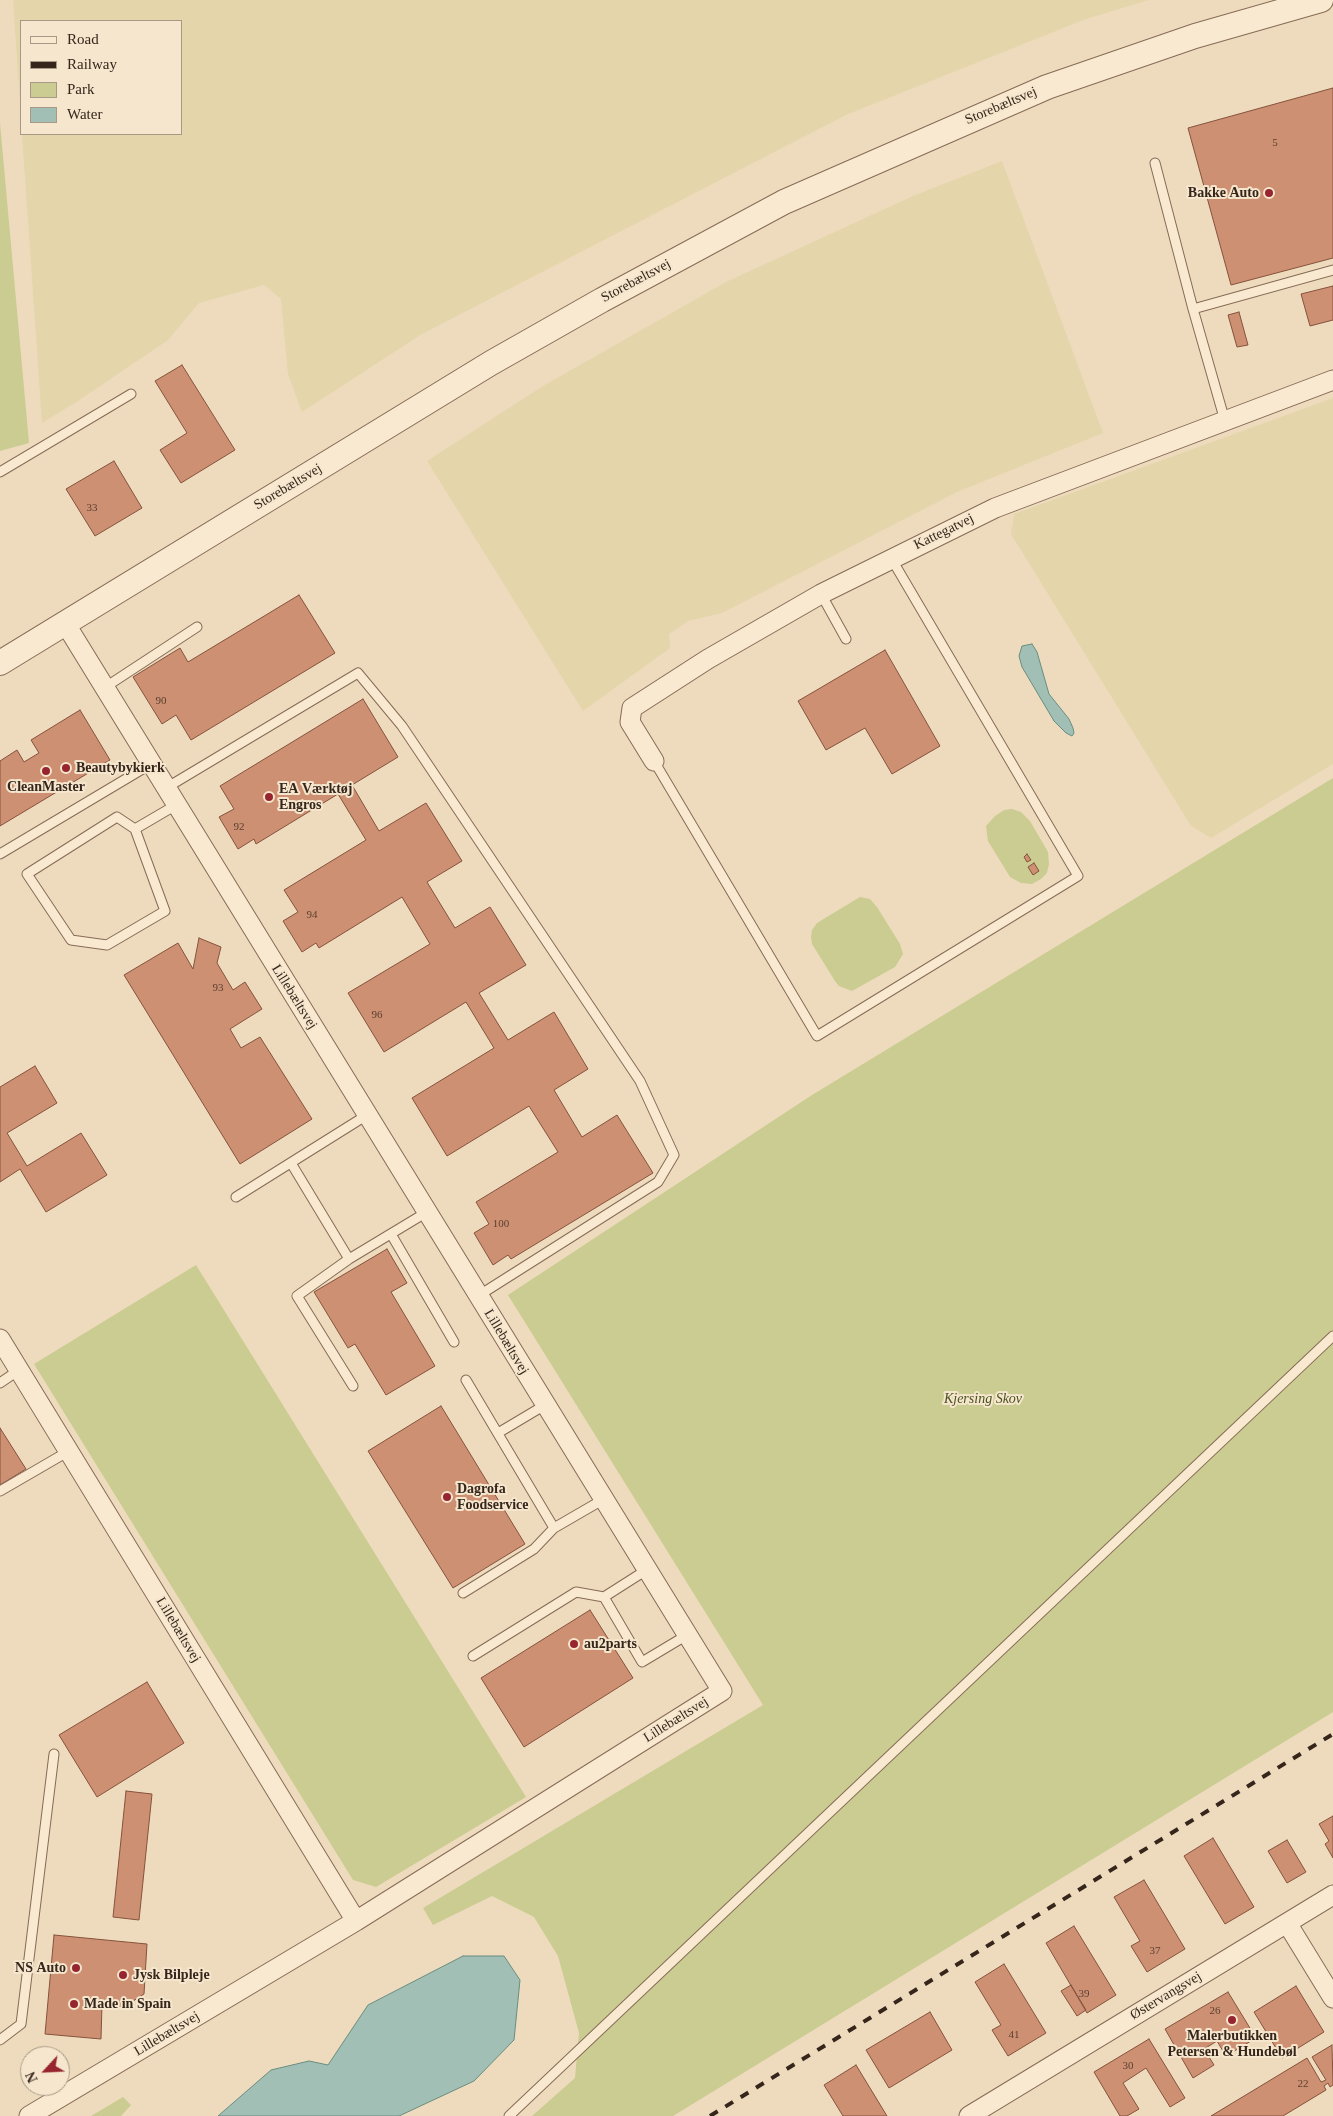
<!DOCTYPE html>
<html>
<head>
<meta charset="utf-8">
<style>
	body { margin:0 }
	#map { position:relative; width:1333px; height:2116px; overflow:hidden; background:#eedbbd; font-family:"Times New Roman",serif }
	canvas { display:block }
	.legend { position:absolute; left:20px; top:20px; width:162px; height:115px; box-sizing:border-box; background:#f5e6cd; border:1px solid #a89986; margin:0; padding:6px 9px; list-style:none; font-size:15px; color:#35251b }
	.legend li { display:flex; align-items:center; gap:10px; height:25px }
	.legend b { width:25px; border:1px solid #a89986 }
	.north { position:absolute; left:20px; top:2046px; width:50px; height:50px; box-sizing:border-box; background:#f5e6cd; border:1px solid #a89986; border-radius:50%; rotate:245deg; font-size:14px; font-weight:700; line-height:20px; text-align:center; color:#35251b }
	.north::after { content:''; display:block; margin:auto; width:18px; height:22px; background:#962530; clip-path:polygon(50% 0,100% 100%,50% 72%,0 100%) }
</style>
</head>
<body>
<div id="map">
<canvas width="1333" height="2116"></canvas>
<ul class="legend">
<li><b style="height:6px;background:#f9e9d0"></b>Road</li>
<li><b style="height:6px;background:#35251b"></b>Railway</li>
<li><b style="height:14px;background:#cacc91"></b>Park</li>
<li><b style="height:14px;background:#a1bfb4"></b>Water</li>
</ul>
<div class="north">N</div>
</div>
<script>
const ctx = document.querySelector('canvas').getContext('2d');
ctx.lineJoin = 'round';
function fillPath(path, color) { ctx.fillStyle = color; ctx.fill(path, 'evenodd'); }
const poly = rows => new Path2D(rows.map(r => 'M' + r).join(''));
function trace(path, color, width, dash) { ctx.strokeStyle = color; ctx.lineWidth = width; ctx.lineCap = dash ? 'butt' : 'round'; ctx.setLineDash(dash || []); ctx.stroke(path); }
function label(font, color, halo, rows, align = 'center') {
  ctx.font = font + ' "Times New Roman",serif'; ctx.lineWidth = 4; ctx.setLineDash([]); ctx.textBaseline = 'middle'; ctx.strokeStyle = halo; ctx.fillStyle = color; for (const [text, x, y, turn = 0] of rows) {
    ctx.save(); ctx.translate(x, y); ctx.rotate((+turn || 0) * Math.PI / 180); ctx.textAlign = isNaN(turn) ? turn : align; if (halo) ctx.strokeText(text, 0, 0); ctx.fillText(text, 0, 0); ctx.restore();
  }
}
fillPath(poly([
	[13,0,1149,0,1086,19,846,115,422,334,302,412,288,374,281,299,264,285,199,303,168,340,78,401,42,423,22,134,181,134,181,21,21,21,21,116],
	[1002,161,1103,433,957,492,722,613,688,621,669,634,670,648,583,711,427,461,543,386,726,282,913,196],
	[1333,398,1333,764,1211,838,1191,826,1011,534,1014,514]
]), '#e4d5aa');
fillPath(poly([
	[0,123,29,443,0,451],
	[1333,778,1333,1712,673,2116,532,2116,575,2078,579,2033,558,1956,534,1917,492,1896,433,1925,423,1908,763,1705,508,1295,812,1095],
	[1012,809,1021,812,1030,821,1048,852,1049,864,1047,873,1041,879,1032,884,1021,883,1010,877,988,841,986,826,995,816,1004,810],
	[860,897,870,899,877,907,900,944,903,954,895,967,852,991,839,986,835,981,812,944,811,937,812,930,817,923],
	[196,1265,526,1797,376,1887,353,1880,34,1364],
	[123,2097,131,2105,121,2116,91,2116]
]), '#cacc91');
const water = poly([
	[1032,644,1037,652,1049,694,1069,719,1073,728,1074,733,1072,736,1066,733,1054,721,1022,667,1019,656,1022,646,1032,644],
	[463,1956,504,1956,520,1980,514,2040,474,2081,399,2116,218,2116,271,2070,309,2061,328,2065,368,2005,463,1956]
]);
fillPath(water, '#a1bfb4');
trace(water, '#688d80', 1);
const building = poly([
	[1333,88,1333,258,1231,285,1188,128,1333,88],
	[1333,286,1333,320,1310,326,1301,294,1333,286],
	[1239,312,1248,345,1237,347,1228,315,1239,312],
	[182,365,235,450,181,483,160,450,187,433,155,381,182,365],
	[114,461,142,508,95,536,66,489,114,461],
	[299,595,335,653,191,740,176,715,162,724,133,677,180,648,188,662,299,595],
	[885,650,940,746,892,774,865,728,826,750,798,701,885,650],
	[363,699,398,757,352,785,379,831,426,803,462,861,427,882,455,928,490,907,526,965,479,993,508,1040,554,1012,588,1069,554,1090,582,1137,617,1115,653,1173,511,1259,508,1255,493,1265,474,1233,489,1224,476,1202,558,1152,529,1106,447,1156,412,1098,494,1048,466,1002,384,1052,348,993,430,944,402,897,319,948,316,943,302,952,283,921,298,912,284,890,366,840,338,794,256,844,254,839,238,849,219,817,234,809,220,786,363,699],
	[80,710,110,760,0,826,0,761,17,750,24,762,39,753,31,740,80,710],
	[1027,854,1031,860,1027,862,1024,857,1027,854],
	[1034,863,1039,871,1033,875,1028,867,1034,863],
	[199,938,221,947,217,963,233,990,245,982,262,1009,230,1029,241,1048,260,1037,312,1119,240,1164,124,975,178,943,193,969,199,938],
	[35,1066,57,1103,7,1133,27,1166,81,1133,107,1175,46,1212,20,1169,0,1182,0,1087,35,1066],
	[387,1249,407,1283,391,1292,435,1366,386,1395,355,1344,348,1348,314,1292,387,1249],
	[441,1406,525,1544,453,1588,368,1451,441,1406],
	[0,1428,26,1469,0,1485,0,1428],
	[590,1610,633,1678,524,1747,481,1678,590,1610],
	[147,1682,184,1743,97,1797,59,1735,147,1682],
	[126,1791,152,1794,139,1920,113,1917,126,1791],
	[1333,1816,1333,1858,1325,1844,1329,1841,1319,1824,1333,1816],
	[1213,1838,1254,1907,1225,1924,1184,1856,1213,1838],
	[1287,1840,1306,1872,1287,1883,1268,1851,1287,1840],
	[1144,1880,1185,1949,1147,1972,1131,1946,1140,1941,1114,1897,1144,1880],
	[1074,1926,1116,1995,1087,2013,1046,1943,1074,1926],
	[54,1935,147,1944,144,1994,124,2007,102,2004,101,2039,45,2034,54,1935],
	[1004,1964,1046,2033,1008,2056,992,2030,1001,2025,975,1982,1004,1964],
	[1071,1985,1086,2010,1077,2016,1061,1991,1071,1985],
	[1296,1986,1324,2032,1282,2058,1254,2012,1296,1986],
	[1228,1992,1256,2038,1226,2056,1217,2041,1204,2049,1214,2065,1193,2078,1165,2029,1228,1992],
	[930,2012,952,2050,889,2088,866,2050,930,2012],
	[1149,2039,1185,2098,1170,2107,1146,2068,1123,2083,1139,2109,1127,2116,1120,2116,1094,2072,1149,2039],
	[1332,2045,1333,2085,1330,2087,1328,2083,1324,2086,1326,2090,1283,2116,1211,2116,1307,2058,1321,2082,1326,2080,1312,2057,1332,2045],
	[856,2065,887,2116,843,2116,824,2085,856,2065]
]);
fillPath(building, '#cd9072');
trace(building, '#85523c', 1);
const service = poly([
	[1155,163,1193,309,1225,421],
	[1193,309,1333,270],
	[0,472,131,394],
	[821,594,846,639],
	[104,688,197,627],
	[654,761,817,1036,1078,876,891,558],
	[166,788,358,673,402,726,640,1081,674,1155,658,1182,478,1296],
	[117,817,135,829,165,911,107,945,71,940,27,874,117,817],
	[135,829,176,805],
	[0,854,151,764],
	[291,1163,349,1259],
	[236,1197,367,1115],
	[391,1234,454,1342],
	[466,1380,554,1528],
	[0,1383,19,1370],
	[353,1386,297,1296,349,1259,427,1212],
	[498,1433,545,1405],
	[0,1491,69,1451],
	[463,1593,534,1549,554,1528,604,1499],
	[604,1597,648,1569],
	[473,1656,576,1592,604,1597,642,1662,687,1635],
	[0,2040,21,2024,54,1754],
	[509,2116,1333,1336]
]);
const minor = poly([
	[654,761,630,722,632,708,708,659,821,594,995,508,1333,380],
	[0,1339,356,1921],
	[1287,1923,1333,1998],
	[29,2116,356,1921,722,1691,65,623],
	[969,2116,1333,1895]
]);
const tertiary = poly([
	[0,663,491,363,602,300,784,202,1047,87,1195,36,1321,0]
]);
trace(service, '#866b56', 11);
trace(minor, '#866b56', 21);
trace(tertiary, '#866b56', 26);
trace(service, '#f9e9d0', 9);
trace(minor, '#f9e9d0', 19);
trace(tertiary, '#f9e9d0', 24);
trace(poly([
	[710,2116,1333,1734]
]), '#35251b', 4, [9, 9]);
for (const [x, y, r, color] of [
	[1269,193,5,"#962530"],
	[66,768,5,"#962530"],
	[46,771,5,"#962530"],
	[269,797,5,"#962530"],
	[447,1497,5,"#962530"],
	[574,1644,5,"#962530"],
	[76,1968,5,"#962530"],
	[123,1975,5,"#962530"],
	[74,2004,5,"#962530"],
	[1232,2020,5,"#962530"]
]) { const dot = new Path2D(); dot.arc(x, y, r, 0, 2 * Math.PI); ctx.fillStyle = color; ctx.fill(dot); trace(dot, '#f5e6cd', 2); }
label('11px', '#5b4031', null, [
	["5",1275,143],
	["33",92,508],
	["90",161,701],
	["92",239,827],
	["94",312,915],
	["93",218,988],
	["96",377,1015],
	["100",501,1224],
	["37",1155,1951],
	["39",1084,1994],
	["26",1215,2011],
	["41",1014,2035],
	["30",1128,2066],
	["22",1303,2084]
]);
label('14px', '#35251b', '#f5e6cd', [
	["Storebæltsvej",1001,106,-23],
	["Storebæltsvej",636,281,-28],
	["Storebæltsvej",288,487,-31],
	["Kattegatvej",944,532,-26],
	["Lillebæltsvej",294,997,58],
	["Lillebæltsvej",506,1342,59],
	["Lillebæltsvej",178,1630,59],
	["Lillebæltsvej",676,1720,-32],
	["Østervangsvej",1166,1996,-31],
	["Lillebæltsvej",167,2034,-31]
]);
label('bold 14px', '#35251b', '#f5e6cd', [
	["Bakke Auto",1259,193,"right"],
	["Beautybykierk",76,768],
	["CleanMaster",46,787,"center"],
	["EA Værktøj",279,789],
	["Engros",279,805],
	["Dagrofa",457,1489],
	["Foodservice",457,1505],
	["au2parts",584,1644],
	["NS Auto",66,1968,"right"],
	["Jysk Bilpleje",133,1975],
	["Made in Spain",84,2004],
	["Malerbutikken",1232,2036,"center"],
	["Petersen & Hundebøl",1232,2052,"center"]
], 'left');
label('italic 14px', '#4a5221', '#f5e6cd', [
	["Kjersing Skov",983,1399]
]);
</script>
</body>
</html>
